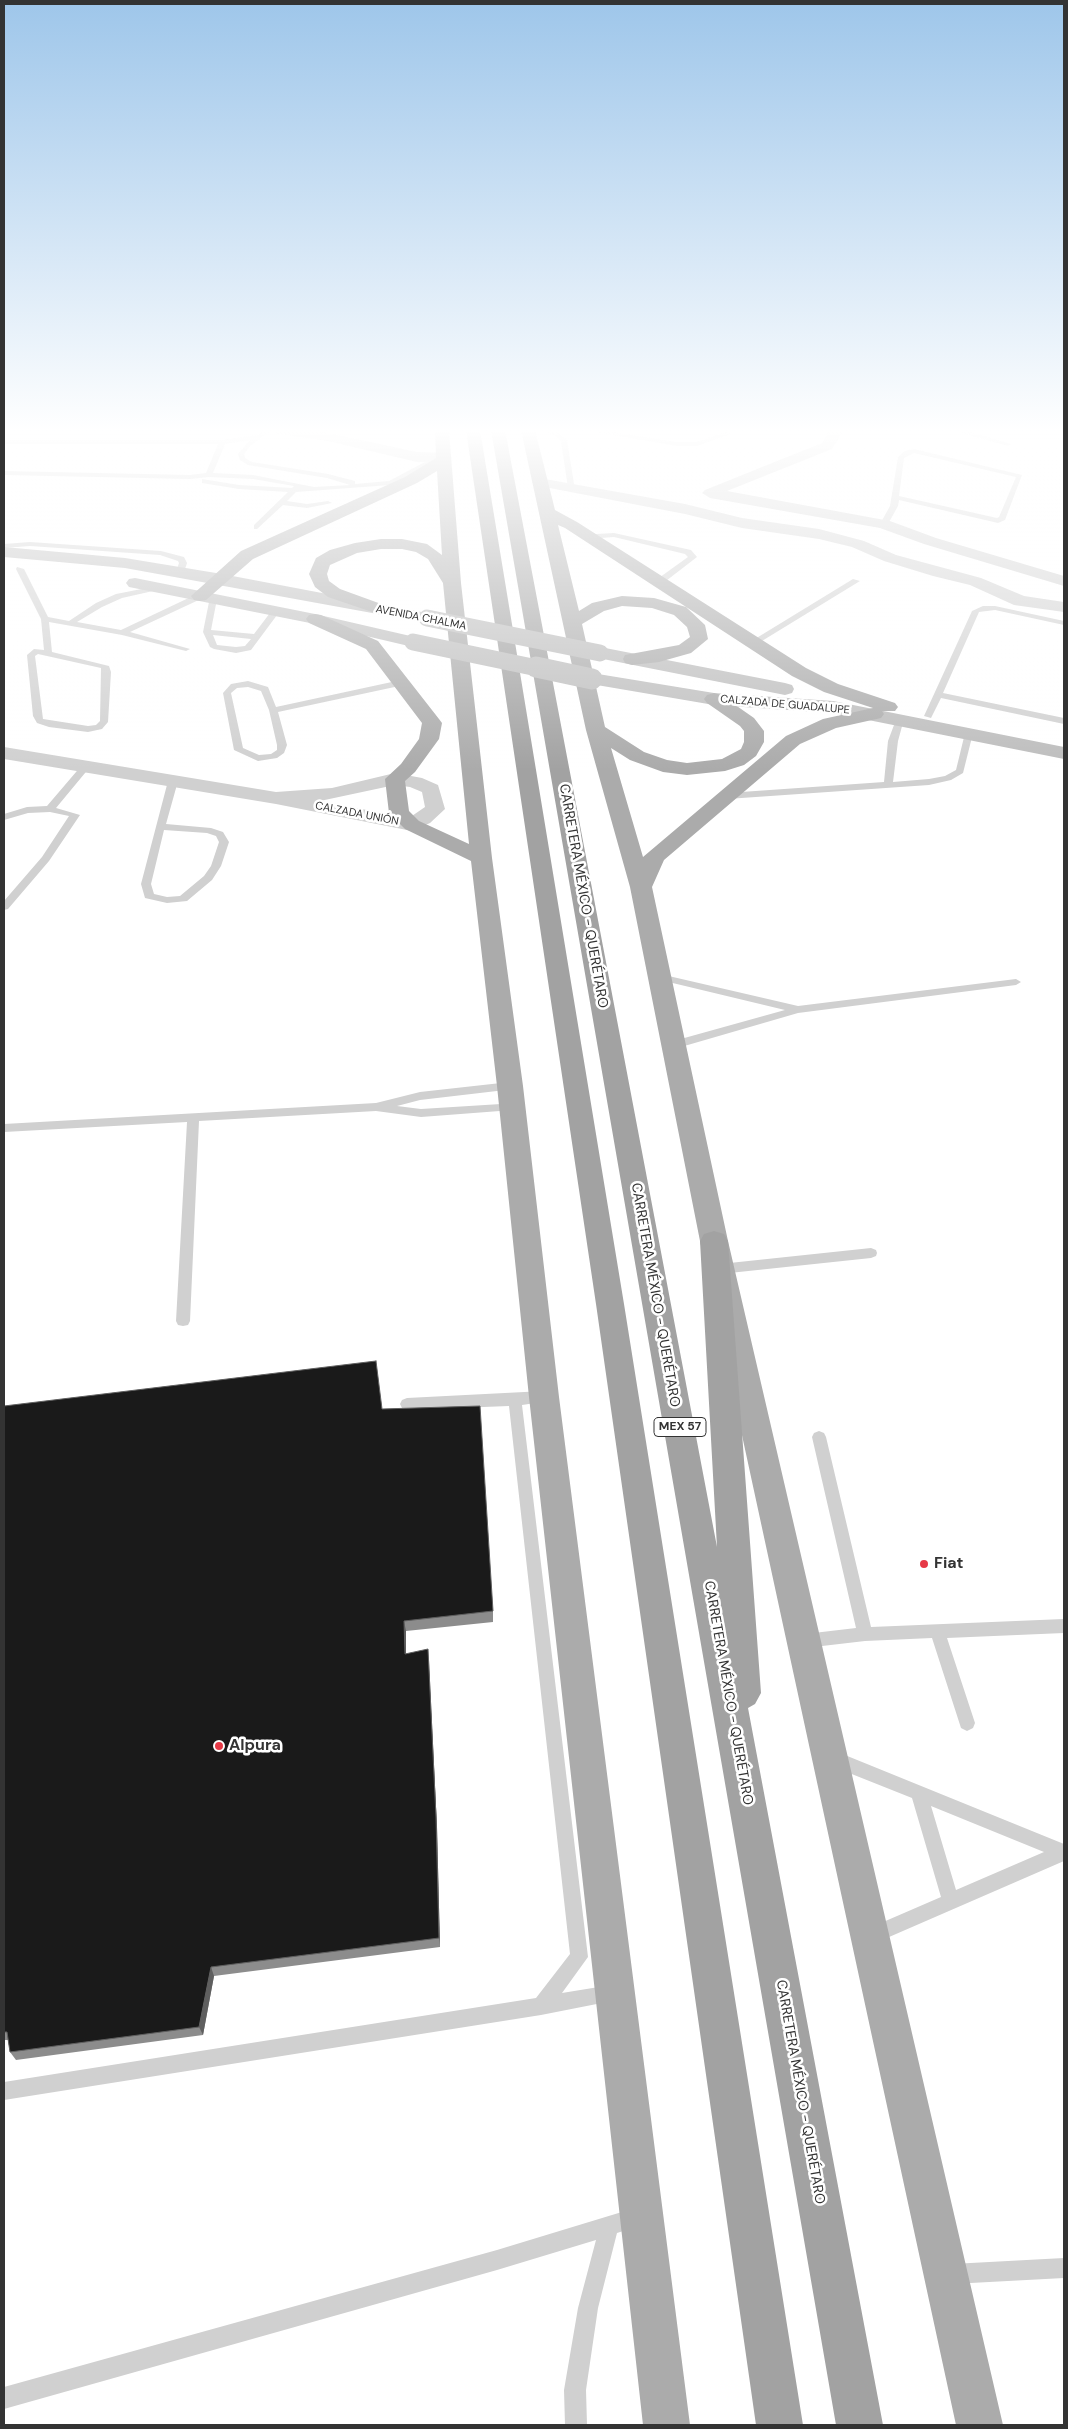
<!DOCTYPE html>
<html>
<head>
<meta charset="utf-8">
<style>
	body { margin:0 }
	#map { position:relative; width:1068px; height:2429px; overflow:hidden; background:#fff; font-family:"DM Sans",sans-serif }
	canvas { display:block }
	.frame { position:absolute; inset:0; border:5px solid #333; pointer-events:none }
</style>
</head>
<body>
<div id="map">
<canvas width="1068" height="2429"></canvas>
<div class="frame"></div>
</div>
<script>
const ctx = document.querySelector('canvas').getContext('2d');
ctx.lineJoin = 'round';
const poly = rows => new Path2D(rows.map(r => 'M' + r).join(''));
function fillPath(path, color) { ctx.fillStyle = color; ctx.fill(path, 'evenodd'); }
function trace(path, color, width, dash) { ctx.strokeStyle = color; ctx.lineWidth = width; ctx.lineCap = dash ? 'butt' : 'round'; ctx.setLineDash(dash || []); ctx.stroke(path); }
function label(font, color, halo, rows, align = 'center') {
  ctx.font = font + ' "DM Sans",sans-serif'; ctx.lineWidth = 5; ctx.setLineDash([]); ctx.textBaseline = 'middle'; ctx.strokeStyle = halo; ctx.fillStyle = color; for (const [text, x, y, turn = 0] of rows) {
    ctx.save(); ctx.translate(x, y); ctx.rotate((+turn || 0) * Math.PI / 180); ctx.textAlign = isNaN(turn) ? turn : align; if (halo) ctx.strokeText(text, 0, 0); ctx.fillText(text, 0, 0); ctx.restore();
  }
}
fillPath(poly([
	[265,430,272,430,250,446,244,454,245,458,252,462,328,474,355,481,355,484,389,481,423,463,444,457,447,459,427,465,408,477,390,485,296,492,287,501,307,504,328,501,332,503,307,508,283,505,257,529,254,529,254,525,288,492,239,489,202,483,202,479,239,485,292,488,294,486,253,479,209,477,190,479,4,475,4,471,190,475,206,473,218,444,4,444,4,440,222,440,258,435,265,430],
	[250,440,238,454,240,460,248,465,327,478,350,485,314,487,253,475,213,473,225,444,250,440],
	[541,430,557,432,567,440,575,490,568,488,561,441,553,434,541,430],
	[585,430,600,430,677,442,696,442,727,432,730,434,697,446,677,446,585,430],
	[952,430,963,430,1011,444,1008,446,952,430],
	[914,449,1022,475,1005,520,998,523,899,500,898,506,888,524,881,526,880,524,890,506,898,457,905,451,914,449],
	[914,453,1016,477,999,517,997,518,899,496,904,458,914,453],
	[614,533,691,550,697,557,662,584,656,584,656,580,688,557,685,554,614,537,601,538,595,542,591,540,596,534,614,533],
	[30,542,161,551,184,557,187,563,184,572,180,574,176,572,179,563,178,561,160,555,30,546,4,548,4,544,30,542],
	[17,567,24,569,48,617,69,621,96,603,116,594,162,585,162,589,122,598,102,607,77,622,121,630,197,594,203,594,203,598,130,632,190,649,186,651,122,635,49,622,52,652,109,666,111,672,108,722,102,729,88,732,49,727,37,723,33,716,27,655,34,649,44,650,41,619,16,569,17,567],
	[38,654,101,668,100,721,96,725,88,726,43,719,35,656,38,654],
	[853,579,860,581,757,644,750,642,853,579],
	[210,597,217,599,211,630,254,634,273,609,280,611,251,650,236,653,214,649,210,647,203,632,210,597],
	[213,635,251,639,245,646,236,647,217,645,213,635],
	[983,606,995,606,1064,621,1064,625,995,610,979,612,943,693,1064,718,1064,724,941,698,931,718,924,716,972,611,983,606],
	[401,680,405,683,404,685,278,712,287,745,284,753,277,758,258,761,234,750,223,693,231,684,248,681,268,687,276,707,401,680],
	[248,687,261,691,269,710,277,745,277,750,271,754,259,755,243,748,231,693,237,688,248,687],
	[897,717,904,719,898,741,893,782,929,779,945,776,956,770,965,733,969,730,973,733,963,773,951,780,929,785,727,799,722,796,727,793,884,782,888,741,897,717],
	[85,764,90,767,56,808,80,815,49,861,8,909,4,910,4,901,42,857,69,816,50,812,28,813,4,820,4,814,27,807,47,806,82,765,85,764],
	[173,778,178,781,166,824,211,828,223,832,229,842,221,866,212,880,187,901,167,903,145,898,141,884,168,781,173,778],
	[164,830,207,833,216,836,219,842,211,866,204,876,180,896,167,897,154,894,151,884,164,830],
	[660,974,798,1006,1016,979,1021,982,1016,985,798,1013,674,1049,670,1048,668,1045,670,1042,785,1010,656,979,655,977,660,974],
	[510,1082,514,1083,516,1086,514,1089,420,1100,397,1106,421,1109,517,1103,519,1106,517,1109,513,1110,421,1117,376,1111,199,1121,190,1321,188,1325,183,1326,178,1325,176,1321,187,1122,4,1132,4,1124,376,1103,420,1092,510,1082],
	[871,1248,876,1250,877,1253,876,1256,871,1258,720,1274,715,1272,714,1269,715,1266,720,1264,871,1248],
	[544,1391,549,1393,551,1397,549,1401,522,1405,588,1957,562,1993,611,1985,617,1988,620,1994,617,2000,541,2015,4,2100,4,2082,536,1998,570,1954,509,1406,407,1410,402,1408,400,1404,402,1400,407,1398,544,1391],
	[819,1431,824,1433,826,1437,871,1627,1064,1619,1064,1633,947,1638,975,1723,973,1728,967,1731,961,1728,932,1638,865,1641,805,1648,799,1646,797,1641,799,1636,805,1634,856,1628,812,1437,814,1433,819,1431],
	[835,1751,1064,1844,1064,1861,873,1944,867,1941,864,1935,867,1929,941,1897,912,1798,829,1765,827,1759,829,1753,835,1751],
	[931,1806,1044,1852,956,1890,931,1806],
	[635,2208,642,2211,645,2218,642,2225,617,2233,598,2308,586,2390,587,2425,565,2425,564,2390,578,2308,596,2240,497,2270,4,2409,4,2387,497,2250,635,2208],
	[1064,2258,1064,2278,952,2284,945,2281,942,2274,945,2267,952,2264,1064,2258]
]), '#d0d0d0');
fillPath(poly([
	[830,430,844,430,832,449,727,491,890,521,936,538,1064,576,1064,586,924,544,880,528,710,498,702,493,705,490,822,443,830,430],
	[539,478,685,504,742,518,819,529,864,541,896,555,981,578,1024,596,1064,602,1064,612,1014,605,970,585,933,576,884,561,852,547,819,539,742,528,685,514,534,485,532,482,534,479,539,478],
	[4,747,276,792,332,788,395,773,422,778,438,785,445,809,430,823,412,831,276,804,4,759,4,747],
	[395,785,410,787,422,792,425,807,409,818,320,801,395,785]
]), '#d0d0d0');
fillPath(poly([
	[272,430,310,430,328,433,417,452,444,453,452,458,444,463,417,462,328,441,279,434,272,430]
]), '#d0d0d0');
fillPath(poly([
	[4,547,125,558,222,574,427,613,433,614,436,618,433,622,427,623,125,568,4,557,4,547],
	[135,578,315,614,419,638,422,642,419,646,413,647,315,624,129,587,126,583,129,579,135,578],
	[600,647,785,683,792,685,794,689,792,693,785,695,593,657,591,653,593,649,600,647],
	[592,673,714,693,833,701,1064,747,1064,759,833,713,714,705,585,683,583,679,585,675,592,673]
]), '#bdbdbd');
fillPath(poly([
	[435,430,449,430,461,583,492,858,523,1086,559,1397,690,2425,643,2425,529,1397,497,1086,471,861,405,829,389,813,385,779,401,764,419,739,422,723,366,649,309,623,306,619,309,615,315,614,321,615,378,641,439,719,442,723,439,739,415,772,405,781,409,811,419,821,469,844,443,583,428,559,416,552,402,549,381,549,357,553,330,565,327,574,329,581,340,589,384,605,387,609,384,613,378,614,328,597,315,587,309,574,316,558,330,550,355,543,381,539,402,539,427,544,442,555,437,471,417,483,253,559,206,600,200,601,194,600,191,596,241,551,405,477,436,458,435,430],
	[521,430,535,430,555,510,577,522,806,668,838,684,895,703,898,707,895,711,882,711,884,714,881,718,836,728,800,744,664,860,652,887,728,1241,1003,2425,956,2425,700,1241,630,887,586,730,521,430],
	[558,525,565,528,792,676,824,692,873,708,823,719,786,736,643,857,611,748,630,760,663,772,687,775,725,771,744,765,756,756,764,742,764,731,754,718,721,695,714,693,707,695,704,699,707,703,740,726,744,731,744,742,741,749,722,759,687,763,667,760,644,752,605,727,582,624,604,611,622,606,652,608,674,615,687,627,690,637,679,645,625,655,623,659,625,663,632,665,659,662,691,653,708,639,705,625,686,607,654,598,622,596,592,603,579,611,558,525]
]), '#ababab');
fillPath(poly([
	[466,430,480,430,624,1304,803,2425,756,2425,596,1304,466,430],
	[491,430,505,430,717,1547,700,1241,704,1234,714,1231,724,1234,728,1241,761,1693,755,1704,748,1708,883,2425,836,2425,491,430]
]), '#a2a2a2');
trace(poly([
	[427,618,600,653],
	[413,642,542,669]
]), '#bdbdbd', 17);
trace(poly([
	[536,667,592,679]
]), '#bdbdbd', 21);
fillPath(poly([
	[4,1406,382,1409,493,1611,493,1622,406,1631,406,1654,429,1660,437,1827,440,1947,214,1976,203,2035,16,2060,10,2052,8,2040,4,2040]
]), '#8c8c8c');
fillPath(poly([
	[404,1621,406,1631,406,1665,405,1654],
	[428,1649,437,1827,440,1947,439,1938],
	[211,1967,214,1976,203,2035,199,2027]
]), '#5f5f5f');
const building = poly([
	[376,1361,382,1409,480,1406,493,1611,404,1621,405,1654,428,1649,436,1817,439,1938,211,1967,199,2027,10,2052,7,2032,4,2032,4,1406,376,1361]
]);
fillPath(building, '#1a1a1a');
trace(building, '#5f5f5f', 1);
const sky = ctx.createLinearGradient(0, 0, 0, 770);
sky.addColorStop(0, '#9ec6ea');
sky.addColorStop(0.56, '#fff');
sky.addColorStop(1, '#ffffff00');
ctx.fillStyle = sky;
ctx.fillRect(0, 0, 1068, 770);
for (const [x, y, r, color] of [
	[924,1564,5,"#e63946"],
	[219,1746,5,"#e63946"]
]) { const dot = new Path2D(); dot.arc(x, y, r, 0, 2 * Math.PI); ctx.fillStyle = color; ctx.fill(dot); trace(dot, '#fff', 2); }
label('11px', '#333', '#fff', [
	["AVENIDA CHALMA",421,618,11],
	["CALZADA DE GUADALUPE",785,705,5],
	["CALZADA UNIÓN",357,814,11]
]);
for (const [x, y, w] of [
	[680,1427,52]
]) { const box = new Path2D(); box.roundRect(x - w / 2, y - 9.5, w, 19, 4); ctx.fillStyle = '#fff'; ctx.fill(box); trace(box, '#333', 1); }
label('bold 12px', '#333', null, [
	["MEX 57",680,1427]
]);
label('14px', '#333', '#fff', [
	["CARRETERA MÉXICO - QUERÉTARO",583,896,80],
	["CARRETERA MÉXICO - QUERÉTARO",655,1295,80],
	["CARRETERA MÉXICO - QUERÉTARO",728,1693,80],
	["CARRETERA MÉXICO - QUERÉTARO",800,2092,80]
]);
label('bold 16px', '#333', '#fff', [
	["Fiat",934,1564],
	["Alpura",229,1746]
], 'left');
</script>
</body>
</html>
